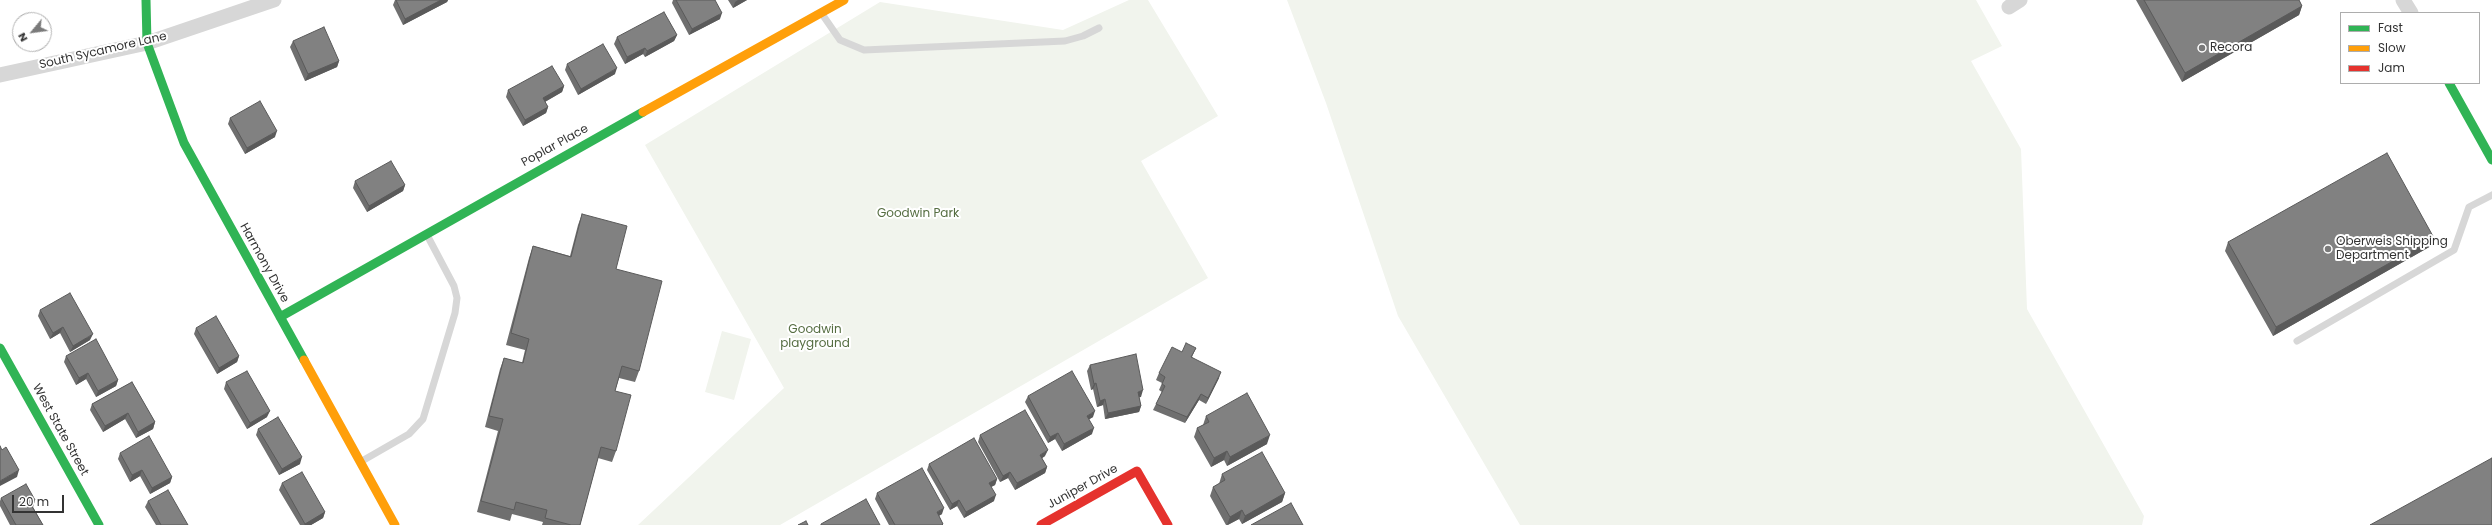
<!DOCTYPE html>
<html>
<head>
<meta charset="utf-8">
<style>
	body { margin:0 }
	#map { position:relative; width:2492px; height:525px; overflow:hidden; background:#fff; font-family:Poppins,sans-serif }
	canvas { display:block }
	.legend { position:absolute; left:2340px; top:12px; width:140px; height:72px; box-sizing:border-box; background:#fff; border:1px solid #adadad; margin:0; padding:5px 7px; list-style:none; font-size:12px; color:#333 }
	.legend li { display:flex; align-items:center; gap:8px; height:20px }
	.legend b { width:20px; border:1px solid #adadad }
	.north { position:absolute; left:12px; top:12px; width:40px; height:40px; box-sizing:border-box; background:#fff; border:1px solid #adadad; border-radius:50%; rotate:241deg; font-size:11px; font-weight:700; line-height:16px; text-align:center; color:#333 }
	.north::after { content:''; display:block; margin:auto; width:14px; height:18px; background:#7a7a7a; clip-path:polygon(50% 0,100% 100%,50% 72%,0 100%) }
	.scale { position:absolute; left:12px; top:495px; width:52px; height:18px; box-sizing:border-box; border:2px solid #333; border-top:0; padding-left:5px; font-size:12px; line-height:14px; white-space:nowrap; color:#333; -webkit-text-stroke:3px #fff; paint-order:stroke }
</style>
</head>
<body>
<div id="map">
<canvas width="2492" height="525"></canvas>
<ul class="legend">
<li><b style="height:5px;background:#30b455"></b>Fast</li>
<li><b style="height:5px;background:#ff9f0a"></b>Slow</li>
<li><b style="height:5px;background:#e5322d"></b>Jam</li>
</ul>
<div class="north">N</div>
<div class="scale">20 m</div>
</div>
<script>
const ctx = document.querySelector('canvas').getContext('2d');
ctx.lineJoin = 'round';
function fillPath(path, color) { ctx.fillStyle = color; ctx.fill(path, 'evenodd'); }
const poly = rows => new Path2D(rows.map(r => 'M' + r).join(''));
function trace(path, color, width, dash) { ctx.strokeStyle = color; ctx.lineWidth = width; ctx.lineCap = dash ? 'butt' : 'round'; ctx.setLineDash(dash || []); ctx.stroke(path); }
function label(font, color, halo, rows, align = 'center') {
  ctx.font = font + ' Poppins,sans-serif'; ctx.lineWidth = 4; ctx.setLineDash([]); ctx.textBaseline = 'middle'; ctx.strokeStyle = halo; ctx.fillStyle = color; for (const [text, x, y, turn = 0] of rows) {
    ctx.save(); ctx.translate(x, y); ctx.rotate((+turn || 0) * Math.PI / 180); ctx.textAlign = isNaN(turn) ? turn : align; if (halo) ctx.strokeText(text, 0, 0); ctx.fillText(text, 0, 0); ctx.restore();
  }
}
fillPath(poly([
	[1129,0,1148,0,1218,116,1141,161,1208,278,780,525,638,525,784,388,645,145,880,2,1063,30],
	[1287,0,1976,0,2002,46,1971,61,2021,149,2027,309,2144,516,2142,525,1520,525,1398,316,1326,103],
	[722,331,751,339,734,400,705,392]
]), '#f1f4ed');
trace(poly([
	[822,14,840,40,864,50,1065,41,1083,36,1099,28],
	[2297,341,2454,250,2469,207,2492,195],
	[362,461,409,434,423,419,455,313,457,298,454,286,427,235]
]), '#d7d7d7', 7);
trace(poly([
	[2403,0,2411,13],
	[2009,7,2020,0],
	[0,75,147,43,274,0]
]), '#d7d7d7', 15);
trace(poly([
	[146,0,147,43,184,143,304,360],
	[2449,83,2492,160],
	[280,317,643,112],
	[0,348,99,525]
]), '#30b455', 9);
trace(poly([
	[643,112,844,0],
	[304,360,395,525]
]), '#ff9f0a', 9);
trace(poly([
	[1041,525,1137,471,1168,525]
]), '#e5322d', 9);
fillPath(poly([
	[395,0,448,0,447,2,403,25,393,5],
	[673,0,715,0,720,19,689,35,672,3],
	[728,0,747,0,733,8],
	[2136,0,2299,0,2302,6,2299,15,2182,82],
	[677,35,674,41,645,57,643,54,625,64,614,44,617,37],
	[293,41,339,61,337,67,305,81,290,47],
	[567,64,615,74,578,95,565,70],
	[564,86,562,92,545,102,548,107,546,113,523,126,506,97,508,90],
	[230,118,275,137,245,154,228,124],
	[355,181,405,185,403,191,367,212,353,188],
	[582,214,616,269,639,371,635,382,619,378,615,391,616,451,612,462,598,458,580,525,542,525,543,522,512,514,510,521,477,512,498,431,485,427,500,369,504,358,522,363,525,350,506,345,529,258,533,246,570,256,578,225],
	[2434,238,2431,246,2273,336,2225,251,2228,242],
	[40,310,90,340,70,352,60,333,50,339,38,316],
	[196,328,239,356,237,362,217,374,194,334],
	[1196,348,1192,357,1219,378,1206,404,1199,400,1185,423,1153,410,1162,392,1159,390,1162,383,1156,380,1159,373,1182,352],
	[66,356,118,380,116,386,96,397,86,379,76,385,64,362],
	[1090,365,1141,397,1139,397,1141,406,1139,412,1105,419,1103,405,1097,407,1093,389,1091,390,1087,371],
	[132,382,155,422,153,429,136,438,125,419,103,432,90,410,92,404],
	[226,382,267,417,247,429,224,389],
	[1028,396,1093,417,1089,419,1092,434,1062,451,1055,439,1048,443,1025,402],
	[1206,416,1267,444,1227,466,1224,460,1211,467,1194,437,1197,428,1203,425],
	[258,429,300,464,279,475,256,435],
	[980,435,1045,456,1042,458,1047,467,1045,473,1015,490,1008,478,1000,482,978,442],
	[120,453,172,477,170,483,150,494,140,476,130,482,118,459],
	[929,464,997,479,995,485,991,487,994,501,964,518,957,506,950,510,927,470],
	[1222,474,1285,493,1282,502,1242,524,1239,519,1228,525,1226,525,1210,496,1213,487,1219,484],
	[282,483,325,512,323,518,311,525,300,525,279,490],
	[877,493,942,514,939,516,943,524,943,525,889,525,875,499],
	[1,498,35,500,33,507,43,525,10,525,0,506,0,501],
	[148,501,188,525,156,525,145,507]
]), '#6f6f6f');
fillPath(poly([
	[441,0,448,0,447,2,403,25,405,19],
	[738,0,747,0,733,8,735,2],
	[2302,6,2299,15,2182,82,2185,73],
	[722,13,720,19,689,35,692,29],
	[677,35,674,41,645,57,647,51],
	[645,48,643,54,625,64,627,57],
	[339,61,337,67,305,81,308,74],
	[617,68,615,74,578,95,581,89],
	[564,86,562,92,541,104,543,98],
	[548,107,546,113,523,126,525,120],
	[277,131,275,137,245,154,247,148],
	[405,185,403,191,367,212,369,206],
	[2434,238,2431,246,2273,336,2276,327],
	[63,327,60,333,50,339,53,333],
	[93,334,90,340,70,352,73,346],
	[239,356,237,362,217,374,219,368],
	[1221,372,1219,378,1206,404,1208,398],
	[88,373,86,379,76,385,79,378],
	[118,380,116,386,96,397,98,391],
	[1096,383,1093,389,1091,390,1094,384],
	[1143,390,1141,397,1135,398,1138,392],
	[1201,394,1199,400,1185,423,1187,417],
	[1105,399,1103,405,1097,407,1100,401],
	[1141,406,1139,412,1105,419,1108,413],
	[270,411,267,417,247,429,250,423],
	[1095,411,1093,417,1085,422,1087,416],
	[128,413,125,419,103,432,105,426],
	[155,422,153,429,136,438,138,432],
	[1094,428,1092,434,1062,451,1064,444],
	[1058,433,1055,439,1048,443,1050,437],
	[1270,435,1267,444,1227,466,1230,457],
	[1048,450,1045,456,1038,461,1040,455],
	[1227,451,1224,460,1211,467,1214,458],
	[302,457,300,464,279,475,282,469],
	[1047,467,1045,473,1015,490,1017,483],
	[19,470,17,477,0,486,0,481],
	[142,470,140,476,130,482,132,475],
	[1010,472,1008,478,1000,482,1003,476],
	[172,477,170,483,150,494,152,488],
	[997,479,995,485,987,489,989,483],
	[1285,493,1282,502,1242,524,1245,516],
	[996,495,994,501,964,518,966,512],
	[35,500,33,507,30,503],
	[959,500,957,506,950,510,952,504],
	[944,508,942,514,934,518,937,512],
	[1242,510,1239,519,1227,525,1230,517],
	[325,512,323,518,311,525,304,525,305,524]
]), '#5a5a5a');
const building = poly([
	[396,0,441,0,405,19,396,0],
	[676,0,715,0,722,13,692,29,676,0],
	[2144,0,2299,0,2302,6,2185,73,2144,0],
	[664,12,677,35,647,51,645,48,627,57,617,37,664,12],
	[324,27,339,61,308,74,293,41,324,27],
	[603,44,617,68,581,89,567,64,603,44],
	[552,66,564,86,543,98,548,107,525,120,508,90,552,66],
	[260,101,277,131,247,148,230,118,260,101],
	[2387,153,2434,238,2276,327,2228,242,2387,153],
	[391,161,405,185,369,206,355,181,391,161],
	[582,214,627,226,616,269,662,281,639,371,622,366,615,391,631,395,616,451,601,447,580,525,571,525,545,518,547,510,516,502,514,510,481,501,503,419,489,416,504,358,523,363,529,339,511,333,533,246,571,257,582,214],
	[70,293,93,334,73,346,63,327,53,333,40,310,70,293],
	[216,316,239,356,219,368,196,328,216,316],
	[96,339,118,380,98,391,88,373,79,378,66,356,96,339],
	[1186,343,1196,348,1191,357,1221,372,1208,398,1201,394,1187,417,1156,404,1165,386,1162,384,1165,377,1159,373,1172,347,1182,352,1186,343],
	[1136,354,1143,390,1138,392,1141,406,1108,413,1105,399,1100,401,1096,383,1094,384,1090,365,1136,354],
	[247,371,270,411,250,423,226,382,247,371],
	[1072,371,1095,411,1087,416,1094,428,1064,444,1058,433,1050,437,1028,396,1072,371],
	[132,382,155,422,138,432,128,413,105,426,92,404,132,382],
	[1247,393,1270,435,1230,457,1227,451,1214,458,1197,428,1209,422,1206,416,1247,393],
	[1025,410,1048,450,1040,455,1047,467,1017,483,1010,472,1003,476,980,435,1025,410],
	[278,417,302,457,282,469,258,429,278,417],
	[149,436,172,477,152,488,142,470,132,475,120,453,149,436],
	[974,438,997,479,989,483,996,495,966,512,959,500,952,504,929,464,974,438],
	[0,446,2,450,6,447,19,470,0,481,0,446],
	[1262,452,1285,493,1245,516,1242,510,1230,517,1213,487,1225,480,1222,474,1262,452],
	[2492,458,2492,525,2370,525,2492,458],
	[922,468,944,508,937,512,943,524,942,525,895,525,877,493,922,468],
	[302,472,325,512,305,524,282,483,302,472],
	[26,484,35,500,30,503,43,525,16,525,1,498,26,484],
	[168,490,188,525,161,525,148,501,168,490],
	[866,499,880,525,821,525,821,524,866,499],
	[1291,503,1303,525,1251,525,1291,503],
	[806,521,808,525,798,525,806,521]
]);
fillPath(building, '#818181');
trace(building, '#5a5a5a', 1);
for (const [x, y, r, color] of [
	[2202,48,4,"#7a7a7a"],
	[2328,249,4,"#7a7a7a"]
]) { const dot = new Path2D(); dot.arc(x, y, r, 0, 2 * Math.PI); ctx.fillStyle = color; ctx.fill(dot); trace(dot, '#fff', 1.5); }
label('12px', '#333', '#fff', [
	["Recora",2210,48],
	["Oberweis Shipping",2336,242],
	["Department",2336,256]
], 'left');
label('12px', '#333', '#fff', [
	["South Sycamore Lane",103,51,-13],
	["Poplar Place",555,146,-29],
	["Harmony Drive",264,263,61],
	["West State Street",60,430,61],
	["Juniper Drive",1083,487,-29]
]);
label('12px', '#556d41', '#fff', [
	["Goodwin Park",918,214],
	["Goodwin",815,330],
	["playground",815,344]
]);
</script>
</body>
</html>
